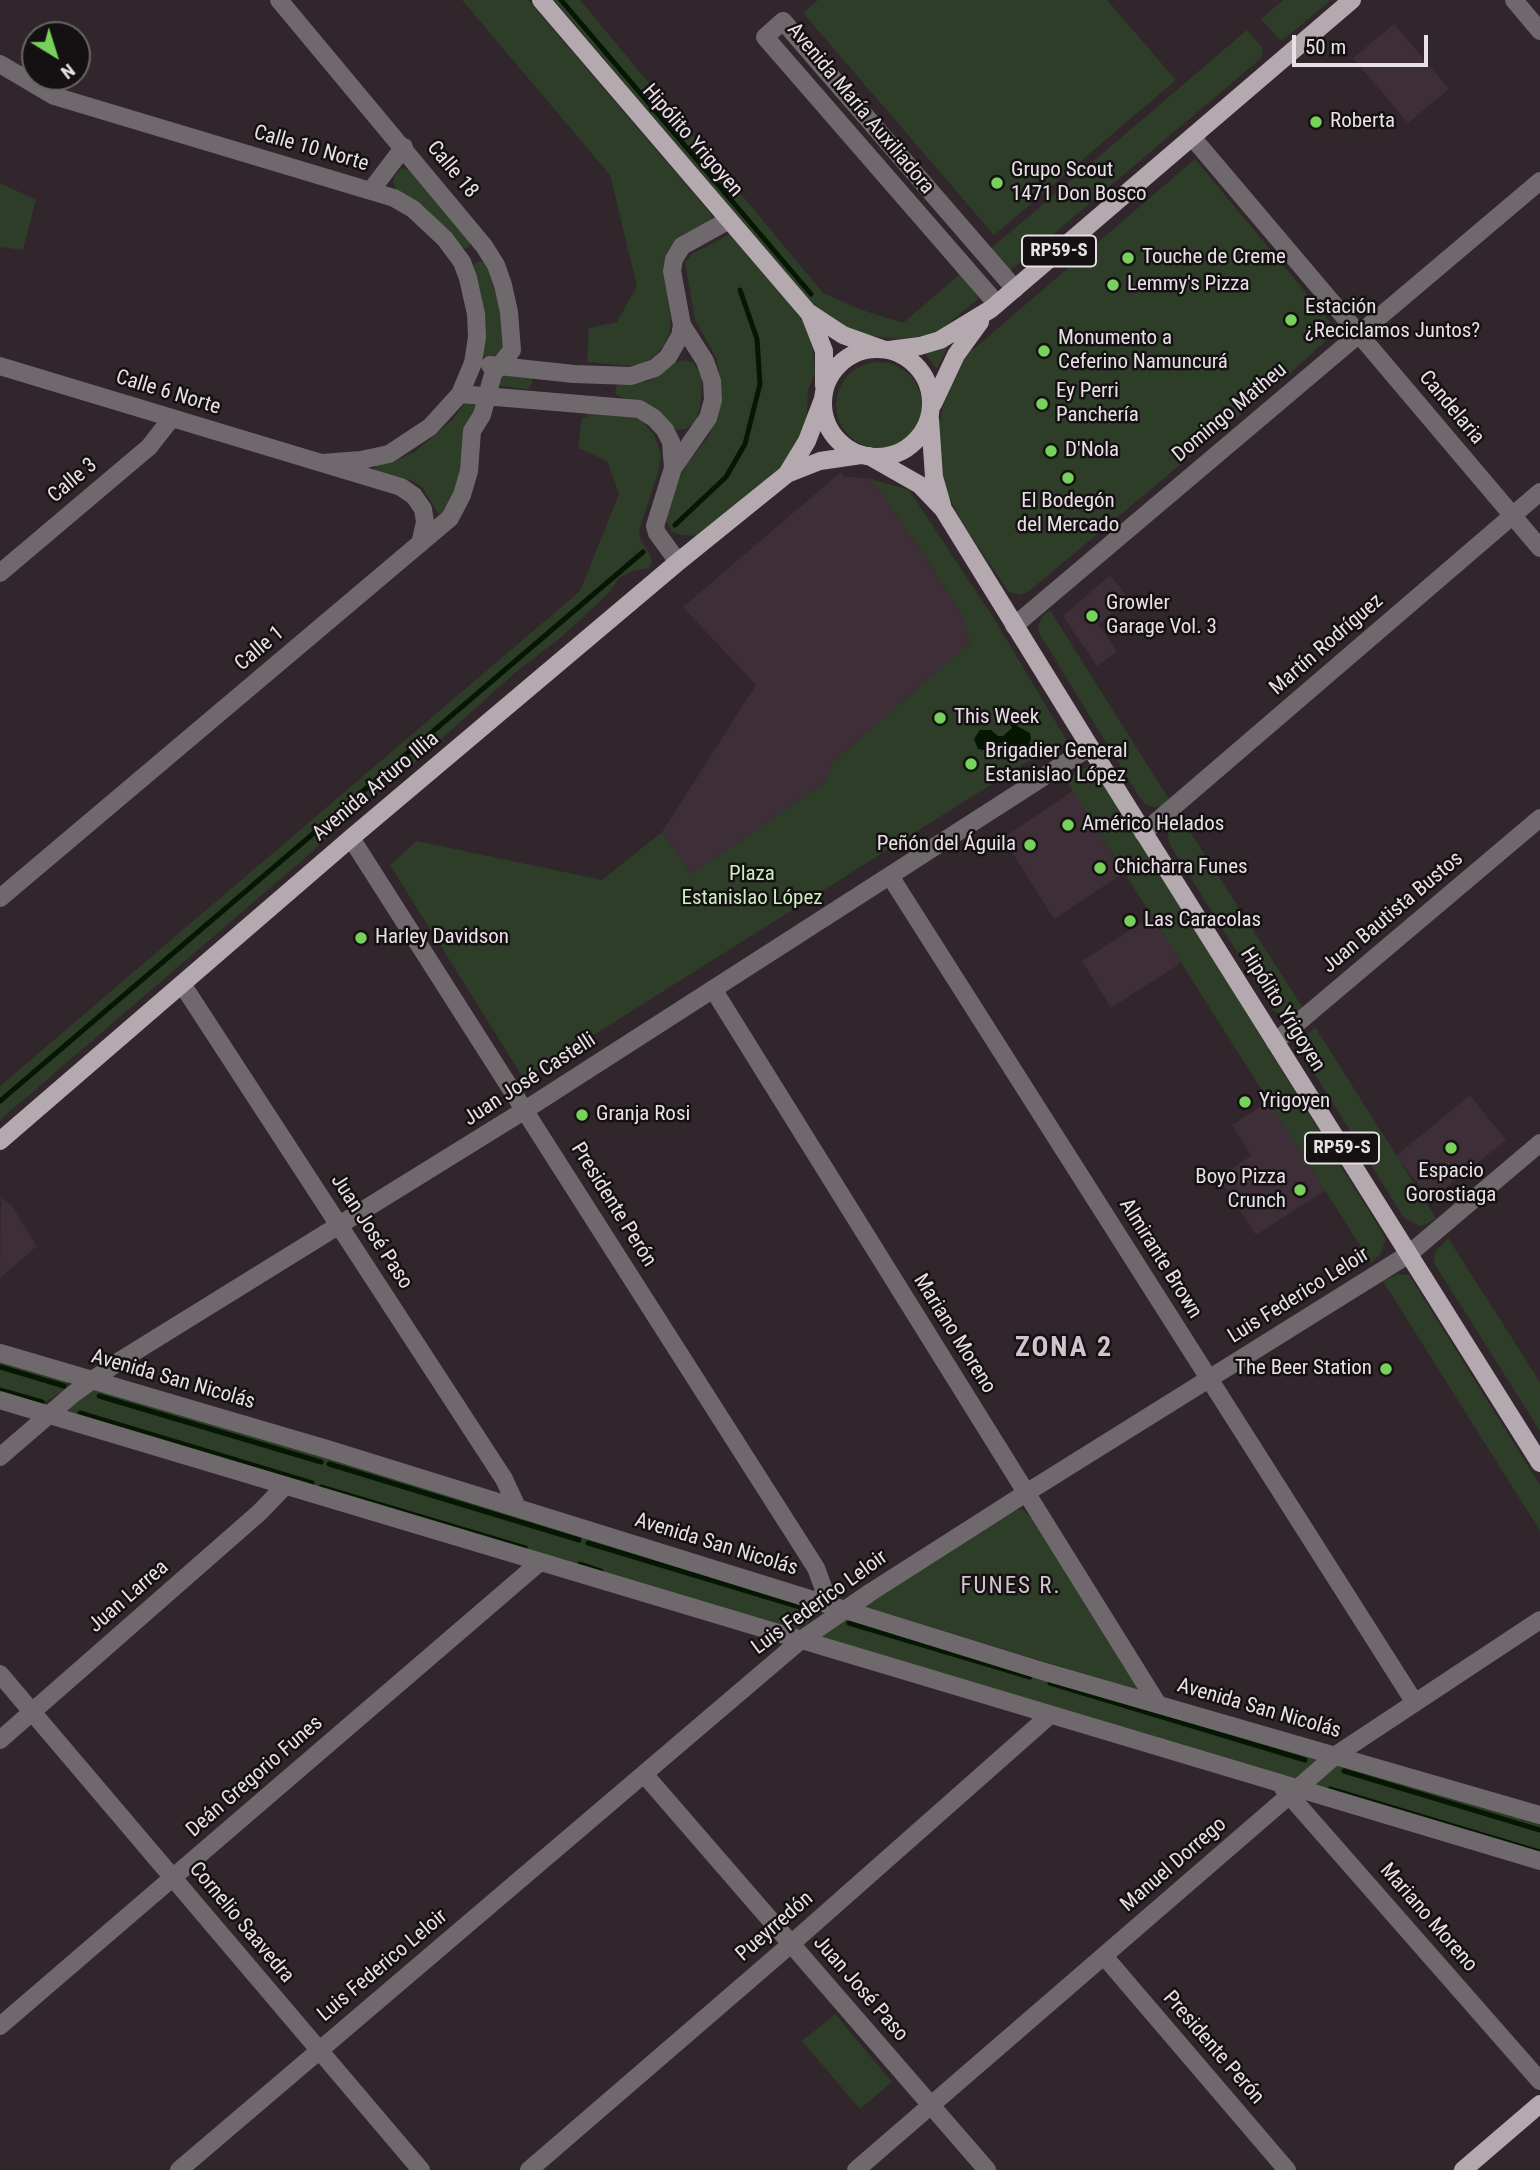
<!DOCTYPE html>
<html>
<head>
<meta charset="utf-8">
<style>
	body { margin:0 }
	#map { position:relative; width:1540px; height:2170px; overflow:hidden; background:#31262c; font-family:"Roboto Condensed",sans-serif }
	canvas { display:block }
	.north { position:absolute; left:21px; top:21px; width:70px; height:70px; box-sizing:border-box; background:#151113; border:2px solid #696467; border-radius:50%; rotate:142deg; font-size:19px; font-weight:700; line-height:28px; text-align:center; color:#e7e0e4 }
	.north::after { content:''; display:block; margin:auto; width:24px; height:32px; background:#76d25a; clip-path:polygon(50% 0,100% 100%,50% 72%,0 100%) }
	.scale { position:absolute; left:1292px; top:35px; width:136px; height:32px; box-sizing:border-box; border:4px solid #e7e0e4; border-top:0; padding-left:9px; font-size:21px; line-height:24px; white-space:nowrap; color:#e7e0e4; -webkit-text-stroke:5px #151113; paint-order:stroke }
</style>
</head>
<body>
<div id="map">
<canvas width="1540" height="2170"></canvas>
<div class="north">N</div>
<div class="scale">50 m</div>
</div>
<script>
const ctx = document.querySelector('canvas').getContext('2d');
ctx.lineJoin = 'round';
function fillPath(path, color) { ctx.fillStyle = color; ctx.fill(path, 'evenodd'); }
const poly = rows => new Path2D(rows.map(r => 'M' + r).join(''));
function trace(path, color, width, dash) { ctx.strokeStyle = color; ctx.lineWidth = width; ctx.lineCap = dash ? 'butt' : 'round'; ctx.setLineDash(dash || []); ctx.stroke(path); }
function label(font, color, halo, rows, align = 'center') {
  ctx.font = font + ' "Roboto Condensed",sans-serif'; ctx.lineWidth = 5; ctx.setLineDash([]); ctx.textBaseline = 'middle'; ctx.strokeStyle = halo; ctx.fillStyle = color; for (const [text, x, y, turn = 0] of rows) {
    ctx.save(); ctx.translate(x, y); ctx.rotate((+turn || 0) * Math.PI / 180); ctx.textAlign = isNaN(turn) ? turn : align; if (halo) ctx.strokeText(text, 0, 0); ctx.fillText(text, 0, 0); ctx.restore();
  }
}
fillPath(poly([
	[1394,24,1449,89,1408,123,1353,58],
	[841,472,844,476,871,479,926,557,963,617,970,643,832,763,827,781,691,874,662,832,756,685,683,607],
	[1110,575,1130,600,1098,624,1117,651,1097,666,1063,616],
	[1073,791,1124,873,1054,919,1003,838],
	[1152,916,1181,963,1111,1008,1082,961],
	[1470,1095,1506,1140,1431,1200,1396,1156],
	[1269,1101,1326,1190,1256,1235,1218,1177,1251,1156,1232,1125],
	[1,1197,12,1206,37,1246,0,1278]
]), '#3e2e38');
fillPath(poly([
	[462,0,528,0,711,214,713,218,709,222,675,241,667,251,663,264,671,319,669,334,664,345,655,356,644,363,632,366,587,362,589,328,617,322,637,286,610,175],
	[554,0,580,0,823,293,862,310,903,323,960,274,977,295,978,299,944,327,934,334,919,337,898,339,864,335,838,325,818,310,800,290],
	[818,0,1107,0,1176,80,994,235,803,13],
	[1283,0,1331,0,1284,39,1280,40,1261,19],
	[1247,30,1262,47,1263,56,1259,60,1011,270,1005,271,987,252],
	[1195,159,1307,294,1333,326,1335,332,1295,369,1029,591,1020,595,1009,592,965,528,942,483,936,444,944,400,967,344,971,350,975,348],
	[403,168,414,172,469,238,470,245,466,249,459,246,396,190,393,182,395,175],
	[0,183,36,200,23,250,0,247],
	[730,234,804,319,812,338,815,372,808,391,806,428,785,464,697,536,683,535,672,532,665,518,672,493,686,465,709,436,719,410,721,382,716,358,695,320,685,262,692,254],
	[481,261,487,264,501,313,503,351,495,359,485,357,482,350,472,269,476,263],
	[948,346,937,369,924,352],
	[685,360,693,363,698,369,702,379,701,400,698,414,694,423,686,429,677,430,669,426,645,404,618,396,615,393,617,385,649,381,677,362],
	'836 405a43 43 0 1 1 86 0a43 43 0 1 1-86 0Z',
	[500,374,530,376,533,383,528,389,501,386,498,383],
	[465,403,472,404,476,410,462,477,444,514,438,513,422,487,411,480,376,471,374,468,377,465,392,462,415,452,452,420],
	[587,412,630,416,643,422,653,434,658,445,661,456,659,469,639,531,641,540,650,555,652,562,649,568,633,571,618,579,608,594,559,639,516,672,420,758,351,813,314,850,0,1120,0,1086,580,591,619,494,607,461,578,448,582,418,587,418],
	[871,479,909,490,993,617,1067,741,1049,761,1046,757,1027,762,524,1079,390,865,417,841,602,880,662,832,691,874,827,781,832,763,970,643,963,617,926,557],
	[1050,610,1170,801,1162,807,1153,807,1145,804,1138,795,1039,633,1038,626,1042,617],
	[1088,766,1093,767,1100,776,1386,1239,1381,1253,1371,1263,1065,779],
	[1180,816,1303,1008,1296,1013,1287,1016,1274,1011,1170,845,1168,838,1168,831],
	[1315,1027,1436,1218,1427,1224,1419,1226,1404,1218,1306,1060,1301,1042],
	[1448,1238,1540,1382,1540,1431,1434,1263,1435,1252],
	[1398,1274,1409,1275,1540,1485,1540,1531,1383,1281],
	[0,1356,67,1379,67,1384,64,1390,42,1404,0,1392],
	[95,1387,821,1608,822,1612,796,1632,74,1415,69,1410,70,1404],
	[1013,1510,1023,1510,1033,1520,1139,1691,863,1606],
	[843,1617,1315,1758,1316,1762,1297,1780,821,1638,823,1632],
	[1341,1764,1540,1823,1540,1858,1315,1787,1316,1781,1333,1767],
	[835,2014,892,2082,860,2109,802,2041]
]), '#2d3d28');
fillPath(poly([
	[1013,708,1020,712,1021,716,1017,726,1030,733,1031,739,1027,750,1016,753,1006,744,999,743,988,751,978,749,974,739,980,730,991,730,998,736,1003,736,1012,728,1004,715,1006,712]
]), '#051602');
trace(poly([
	[561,0,811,294],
	[675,525,726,477,745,444,760,384,757,339,740,290],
	[0,1101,643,552],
	[0,1367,64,1386],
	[0,1390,42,1402],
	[99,1396,321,1462],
	[80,1413,312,1483],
	[329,1464,579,1540],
	[321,1487,525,1548],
	[588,1543,810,1610],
	[580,1564,601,1571],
	[849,1623,1030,1677],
	[1050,1683,1305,1760],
	[1344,1771,1540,1830],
	[1330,1789,1540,1852]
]), '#051602', 5);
trace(poly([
	[1514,0,1540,31],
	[0,64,54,96,394,198,413,209,445,239,462,262,468,278,476,314,477,337,473,363,460,394,430,427,389,454,361,460,322,463],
	[1192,137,1540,548],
	[372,189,404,147],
	[997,304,765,37,783,21,1015,289],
	[490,365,574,374,631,376,655,368,668,357,680,336,682,325,672,271,674,259,682,246,729,220],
	[0,366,401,487,414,496,423,509,425,522,420,544],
	[460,394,639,409,654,418,665,430,671,442,673,468],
	[678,562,657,533,655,526,673,468,708,418,713,400,712,381,705,361,682,325],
	[0,573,149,447,171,419],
	[1014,626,1540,181],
	[1143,833,1540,492],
	[351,838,816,1568,823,1587,825,1602],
	[890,876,1415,1703],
	[0,898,450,518,462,495,469,471,472,431,482,415,493,374,512,350,509,312,503,285,496,265,484,246,279,0],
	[182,984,504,1479,517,1507],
	[713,989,1157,1703],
	[1275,1042,1540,818],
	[0,1353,330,1450,1042,1671,1540,1815],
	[0,1400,1540,1861],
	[0,1457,73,1394,118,1362,525,1110,1090,747],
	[0,1674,421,2170],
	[0,1740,260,1512,285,1486],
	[644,1774,987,2170],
	[1283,1788,1540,2081],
	[1104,1956,1287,2170],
	[0,2026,540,1562],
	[179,2170,801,1640,871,1592,1026,1493,1409,1254,1540,1143],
	[529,2170,791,1944,1050,1715],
	[856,2170,1336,1755,1540,1620]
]), '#6f696d', 18);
trace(poly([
	[541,0,808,312,843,335,882,349],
	[810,315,824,351,824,386],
	'823 403a54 54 0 1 1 108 0a54 54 0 1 1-108 0Z',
	[889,350,920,346,940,340,991,309,1352,0],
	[933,404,956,355,980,322],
	[930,419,934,477,942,505],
	[869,456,920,485,943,509,1090,747,1540,1463],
	[787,474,820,461,861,455],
	[0,1141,351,838,678,562,787,474,807,441,823,399],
	[1463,2170,1540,2104]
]), '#b5a9b0', 18);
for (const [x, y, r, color] of [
	[1316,122,7,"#76d25a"],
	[997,183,7,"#76d25a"],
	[1128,258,7,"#76d25a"],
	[1113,285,7,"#76d25a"],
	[1291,320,7,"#76d25a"],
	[1044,351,7,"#76d25a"],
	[1042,404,7,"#76d25a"],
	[1051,451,7,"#76d25a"],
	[1068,478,7,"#76d25a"],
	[1092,616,7,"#76d25a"],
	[940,718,7,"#76d25a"],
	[971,764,7,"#76d25a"],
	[1068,825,7,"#76d25a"],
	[1030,845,7,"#76d25a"],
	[1100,868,7,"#76d25a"],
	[1130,921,7,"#76d25a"],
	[361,938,7,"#76d25a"],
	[1245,1102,7,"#76d25a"],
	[582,1115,7,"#76d25a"],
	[1451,1148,7,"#76d25a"],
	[1300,1190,7,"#76d25a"],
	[1386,1369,7,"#76d25a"]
]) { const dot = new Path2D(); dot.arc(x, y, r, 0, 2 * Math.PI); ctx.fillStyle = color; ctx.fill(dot); trace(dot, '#151113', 2.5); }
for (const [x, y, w] of [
	[1059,251,74],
	[1342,1148,74]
]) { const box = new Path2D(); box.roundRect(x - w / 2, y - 15.5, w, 31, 5); ctx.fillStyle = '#151113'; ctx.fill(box); trace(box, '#e7e0e4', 2); }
label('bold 19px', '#e7e0e4', null, [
	["RP59-S",1059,251],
	["RP59-S",1342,1148]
]);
label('21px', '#e7e0e4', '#151113', [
	["Avenida María Auxiliadora",860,109,50],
	["Hipólito Yrigoyen",692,141,49],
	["Calle 10 Norte",311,149,16],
	["Calle 18",452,170,50],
	["Calle 6 Norte",168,393,17],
	["Candelaria",1451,408,50],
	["Domingo Matheu",1230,413,-40],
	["Calle 3",73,481,-40],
	["Martín Rodríguez",1327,645,-41],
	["Calle 1",260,649,-40],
	["Avenida Arturo Illia",376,787,-40],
	["Juan Bautista Bustos",1393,913,-40],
	["Hipólito Yrigoyen",1282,1010,58],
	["Juan José Castelli",530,1080,-33],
	["Presidente Perón",613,1205,58],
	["Juan José Paso",371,1232,57],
	["Almirante Brown",1160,1259,58],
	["Luis Federico Leloir",1299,1296,-32],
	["Mariano Moreno",954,1334,58],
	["Avenida San Nicolás",173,1380,16],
	["Avenida San Nicolás",716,1545,17],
	["Juan Larrea",129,1597,-41],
	["Luis Federico Leloir",820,1603,-36],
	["Avenida San Nicolás",1259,1709,16],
	["Deán Gregorio Funes",255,1777,-41],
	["Manuel Dorrego",1174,1865,-41],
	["Mariano Moreno",1428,1918,49],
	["Cornelio Saavedra",241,1923,50],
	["Pueyrredón",775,1927,-41],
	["Luis Federico Leloir",383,1966,-40],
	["Juan José Paso",860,1989,49],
	["Presidente Perón",1213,2048,49]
]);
label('21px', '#e7e0e4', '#151113', [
	["Roberta",1330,122],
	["Grupo Scout",1011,171],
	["1471 Don Bosco",1011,195],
	["Touche de Creme",1142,258],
	["Lemmy's Pizza",1127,285],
	["Estación",1305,308],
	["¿Reciclamos Juntos?",1305,332],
	["Monumento a",1058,339],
	["Ceferino Namuncurá",1058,363],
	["Ey Perri",1056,392],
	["Panchería",1056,416],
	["D'Nola",1065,451],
	["El Bodegón",1068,502,"center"],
	["del Mercado",1068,526,"center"],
	["Growler",1106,604],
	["Garage Vol. 3",1106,628],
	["This Week",954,718],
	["Brigadier General",985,752],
	["Estanislao López",985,776],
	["Américo Helados",1082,825],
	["Peñón del Águila",1016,845,"right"],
	["Chicharra Funes",1114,868],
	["Las Caracolas",1144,921],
	["Harley Davidson",375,938],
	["Yrigoyen",1259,1102],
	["Granja Rosi",596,1115],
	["Espacio",1451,1172,"center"],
	["Gorostiaga",1451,1196,"center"],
	["Boyo Pizza",1286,1178,"right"],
	["Crunch",1286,1202,"right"],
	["The Beer Station",1372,1369,"right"]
], 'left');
label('21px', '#c9f0be', '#151113', [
	["Plaza",752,875],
	["Estanislao López",752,899]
]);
ctx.letterSpacing = '2px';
label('23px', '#d2c4cc', '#151113', [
	["FUNES R.",1011,1587]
]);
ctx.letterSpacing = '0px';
ctx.letterSpacing = '2px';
label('bold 28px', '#d2c4cc', '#151113', [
	["ZONA 2",1064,1349]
]);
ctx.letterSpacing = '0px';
</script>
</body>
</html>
